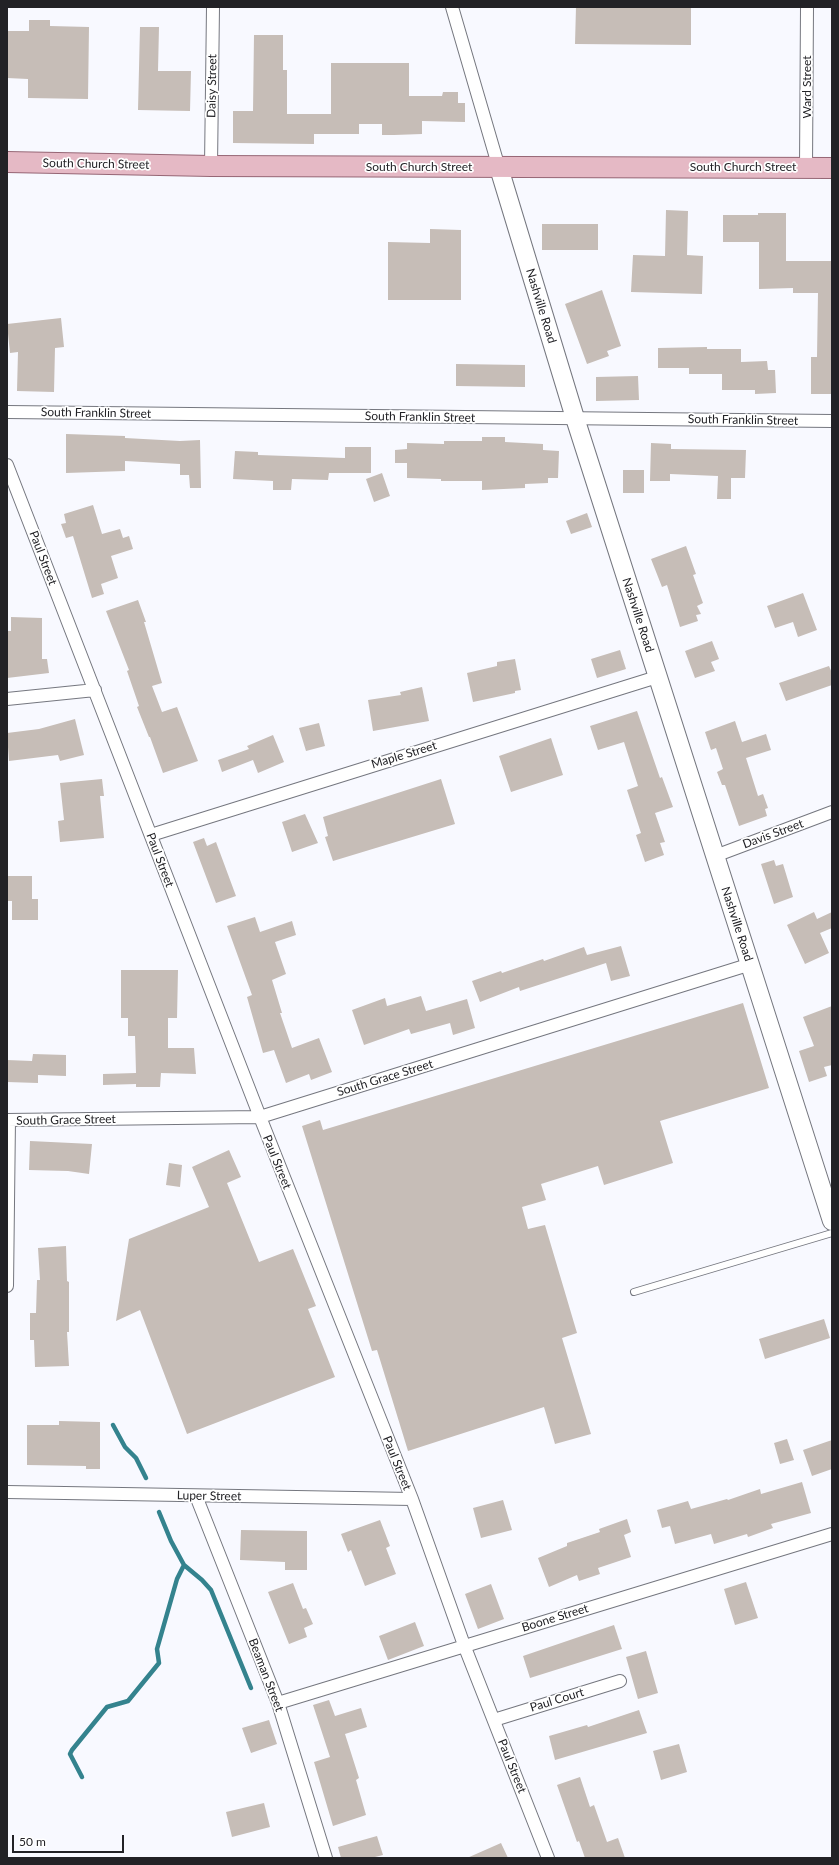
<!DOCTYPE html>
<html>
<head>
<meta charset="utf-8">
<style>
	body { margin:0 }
	#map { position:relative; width:839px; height:1865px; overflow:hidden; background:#f8f9ff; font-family:Lato,sans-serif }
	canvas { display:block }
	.frame { position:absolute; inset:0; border:8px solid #222226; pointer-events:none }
	.scale { position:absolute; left:12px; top:1835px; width:112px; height:18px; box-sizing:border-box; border:2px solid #222226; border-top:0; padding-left:5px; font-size:12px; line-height:14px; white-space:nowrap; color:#222226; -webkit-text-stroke:3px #fff; paint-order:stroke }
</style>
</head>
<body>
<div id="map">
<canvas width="839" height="1865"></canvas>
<div class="frame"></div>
<div class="scale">50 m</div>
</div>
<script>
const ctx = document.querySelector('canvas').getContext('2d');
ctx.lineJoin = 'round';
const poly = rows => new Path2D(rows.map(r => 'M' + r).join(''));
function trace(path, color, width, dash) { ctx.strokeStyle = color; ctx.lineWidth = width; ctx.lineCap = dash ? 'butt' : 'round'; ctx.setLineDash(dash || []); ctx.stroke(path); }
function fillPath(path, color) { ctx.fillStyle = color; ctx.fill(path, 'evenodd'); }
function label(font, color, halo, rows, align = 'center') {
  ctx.font = font + ' Lato,sans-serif'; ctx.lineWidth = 3.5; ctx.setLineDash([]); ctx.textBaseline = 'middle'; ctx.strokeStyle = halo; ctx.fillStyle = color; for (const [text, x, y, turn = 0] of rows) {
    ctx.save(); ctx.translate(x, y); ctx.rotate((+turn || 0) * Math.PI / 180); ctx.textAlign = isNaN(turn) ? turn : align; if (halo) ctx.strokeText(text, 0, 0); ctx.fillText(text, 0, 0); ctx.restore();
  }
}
trace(poly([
	[113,1425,125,1447,136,1458,146,1478],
	[159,1512,171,1541,184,1565,202,1580,211,1590,251,1688],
	[82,1777,70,1754,72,1750,107,1707,128,1701,159,1663,157,1649,177,1579,184,1565]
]), '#34838e', 4.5);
fillPath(poly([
	[576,7,691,7,691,45,575,44],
	[29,20,50,20,50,26,89,27,88,99,28,98,28,79,7,78,7,31,29,31],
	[140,27,159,27,158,71,191,71,190,111,138,110],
	[254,35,283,35,283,70,287,70,287,114,331,114,331,63,409,63,409,96,442,96,443,92,458,92,458,103,465,103,465,122,422,121,422,134,394,135,382,135,382,124,359,124,359,134,314,134,314,144,233,143,233,111,253,111],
	[666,210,688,211,687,255,703,256,702,294,631,292,633,255,665,256],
	[758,213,786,213,786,261,832,261,832,394,811,394,811,357,817,357,818,293,793,293,793,288,759,289,759,242,723,242,723,215,758,215],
	[542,224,598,224,598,250,542,250],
	[430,229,461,230,461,300,388,300,388,242,430,243],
	[602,290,621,346,607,351,609,356,587,364,565,304],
	[61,318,64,347,55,348,54,392,17,391,18,352,10,353,7,324],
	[707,347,707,349,741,349,741,362,767,361,768,370,775,370,776,393,755,394,755,390,722,390,722,374,689,374,689,368,658,368,658,348],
	[456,364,525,365,525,387,456,386],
	[638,376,639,400,596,401,596,377],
	[66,434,125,436,125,438,180,441,200,440,201,488,190,488,189,475,180,475,180,464,125,461,125,471,66,473],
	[482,437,505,437,505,442,543,444,543,450,559,451,558,478,548,478,548,483,525,484,525,488,482,490,482,481,441,481,441,479,407,478,407,463,395,463,395,450,407,449,407,443,444,444,444,441,482,441],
	[651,443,671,444,671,449,746,450,745,478,731,478,731,499,717,499,718,476,670,474,670,481,650,481],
	[345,447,371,447,371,473,329,473,328,480,292,479,291,490,273,490,273,481,233,479,235,451,258,452,258,455,345,458],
	[623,470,644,470,644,493,623,493],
	[382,473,390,496,374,502,366,479],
	[93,505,102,534,120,529,123,538,129,536,133,549,111,556,118,578,101,584,104,594,92,598,73,536,66,538,61,524,66,523,64,514],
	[587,513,592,527,571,534,566,521],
	[686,546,696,574,693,575,703,603,697,606,701,614,696,615,698,621,680,627,667,585,662,587,651,559],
	[803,593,817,630,798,637,793,622,775,628,767,606],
	[138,600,146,622,144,622,162,683,152,686,162,712,177,707,198,761,163,773,150,737,149,737,137,707,139,706,127,671,129,670,106,611],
	[11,617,42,618,42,659,47,659,49,673,7,678,7,631,11,631],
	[712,641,719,659,711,662,715,671,695,678,685,651],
	[620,650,626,669,597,678,591,659],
	[515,659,521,690,515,691,515,693,473,702,467,673,497,666,497,662],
	[829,666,832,673,832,685,786,701,779,683],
	[422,687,429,721,373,731,368,700,401,695,400,692],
	[637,711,660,778,662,777,673,807,655,813,665,842,660,843,664,855,645,862,636,835,641,833,627,790,638,786,624,742,598,750,590,726],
	[75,719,84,755,60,761,58,755,9,761,7,733,39,729],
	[735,721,742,742,766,734,771,750,746,758,758,796,763,794,768,808,765,809,767,816,739,826,725,785,722,785,717,772,723,769,716,748,711,750,705,732],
	[319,723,325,746,306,751,299,728],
	[273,735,284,762,258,773,253,760,222,772,218,760,249,749,247,746],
	[551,738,563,775,511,792,499,756],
	[102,779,104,796,100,796,104,838,60,842,58,821,64,820,60,783],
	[441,779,455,824,333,861,325,837,328,836,323,817],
	[305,814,318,843,292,852,282,822],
	[204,838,207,846,216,842,236,896,216,903,193,842],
	[774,860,776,866,783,864,793,897,774,904,761,864],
	[7,876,32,876,32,899,38,899,38,920,12,920,12,901,7,901],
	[814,912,817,919,832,912,832,928,820,933,829,953,805,964,787,925],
	[255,917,260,932,292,921,296,935,275,942,286,974,272,980,282,1013,280,1013,292,1048,319,1038,332,1072,311,1080,309,1074,286,1083,274,1050,263,1053,247,997,252,995,227,926],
	[621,946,630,976,611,981,606,963,520,991,519,987,480,1002,472,981,501,971,502,973,543,959,544,961,584,947,587,955],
	[121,970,178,970,177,1018,168,1018,168,1048,194,1048,196,1074,161,1073,160,1087,136,1087,136,1084,103,1085,103,1074,136,1073,135,1036,128,1036,128,1018,121,1018],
	[421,996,426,1011,467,999,475,1028,453,1035,450,1023,411,1034,409,1029,364,1045,352,1010,385,998,387,1006],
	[743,1003,769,1088,660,1121,673,1163,604,1185,598,1166,541,1184,546,1200,522,1207,528,1229,545,1225,577,1333,562,1338,591,1434,555,1444,544,1407,408,1451,377,1350,372,1351,302,1126,320,1120,323,1130],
	[832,1006,832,1065,824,1067,827,1076,809,1082,799,1051,814,1046,803,1017],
	[33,1054,66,1055,66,1076,38,1075,38,1083,7,1082,7,1060,32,1061],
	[30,1141,92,1144,89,1174,68,1171,29,1170],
	[229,1150,241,1177,227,1183,259,1262,293,1249,316,1306,308,1309,335,1377,187,1434,140,1310,116,1321,129,1239,209,1207,192,1167],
	[169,1163,182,1165,180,1187,166,1185],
	[66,1246,67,1281,69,1282,69,1332,67,1332,69,1366,35,1367,34,1340,30,1340,30,1313,36,1313,37,1280,40,1280,38,1248],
	[824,1319,830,1338,765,1359,759,1339],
	[59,1421,100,1422,100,1469,86,1469,86,1466,27,1465,27,1425,59,1425],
	[787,1439,794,1460,780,1464,774,1443],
	[832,1440,832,1469,812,1476,803,1450],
	[802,1482,811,1513,771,1524,773,1528,748,1537,747,1534,714,1544,711,1534,675,1544,670,1526,662,1528,657,1510,688,1501,691,1509,727,1499,728,1500,760,1489,761,1494],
	[503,1500,512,1530,481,1538,473,1508],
	[627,1519,631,1532,624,1535,631,1557,598,1568,600,1574,579,1581,577,1575,549,1587,538,1558,567,1546,567,1543,600,1532,599,1529],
	[380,1520,390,1546,386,1548,396,1574,365,1586,351,1550,348,1552,341,1534],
	[241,1530,307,1531,307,1570,285,1570,285,1562,240,1560],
	[746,1582,758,1618,735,1625,724,1589],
	[293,1583,303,1609,306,1608,313,1624,304,1628,307,1637,289,1644,268,1592],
	[491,1584,504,1619,478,1629,465,1594],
	[415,1622,424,1646,388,1660,379,1636],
	[614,1625,622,1649,530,1678,523,1656],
	[646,1651,658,1693,638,1699,626,1657],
	[329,1700,335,1716,361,1708,367,1727,345,1734,359,1778,356,1780,366,1815,333,1826,314,1762,330,1757,313,1705],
	[639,1710,647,1733,555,1760,549,1736,587,1725,588,1727],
	[269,1720,277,1744,251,1753,242,1728],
	[679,1744,687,1772,661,1780,653,1751],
	[580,1777,590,1807,594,1805,607,1842,618,1838,625,1858,585,1858,579,1841,577,1842,557,1785],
	[264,1803,270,1827,232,1837,226,1812],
	[377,1836,383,1855,371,1858,341,1858,338,1847],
	[501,1843,508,1858,467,1858]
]), '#c6bdb7');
const lane = poly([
	[634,1292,832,1233]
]);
const street = poly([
	[452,7,499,168],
	[211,166,213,7],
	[806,167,807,7],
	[7,412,832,421],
	[7,465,260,1117,412,1499,464,1645,548,1858],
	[7,699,95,690],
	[151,835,657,677],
	[715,856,832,812],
	[7,1120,260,1117,751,964],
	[7,1286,9,1120],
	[7,1492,412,1499],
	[196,1496,278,1703,326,1858],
	[278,1703,832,1534],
	[494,1720,620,1681]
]);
const secondary = poly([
	[499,168,575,418,832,1221]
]);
const primary = poly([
	[7,162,211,166,832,168]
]);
trace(lane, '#75777f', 8);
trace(street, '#75777f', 14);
trace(secondary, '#75777f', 20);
trace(primary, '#966675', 22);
trace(lane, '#fff', 6);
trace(street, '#fff', 12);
trace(secondary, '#fff', 18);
trace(primary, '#e5b9c5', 20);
label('12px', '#222226', '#fff', [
	["Daisy Street",212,86,-89],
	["Ward Street",807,87,-90],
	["South Church Street",96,164,1],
	["South Church Street",419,167],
	["South Church Street",743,167],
	["Nashville Road",541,306,73],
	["South Franklin Street",96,413,1],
	["South Franklin Street",420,417,1],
	["South Franklin Street",743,420,1],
	["Paul Street",43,558,69],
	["Nashville Road",638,615,72],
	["Maple Street",404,755,-17],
	["Davis Street",773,834,-20],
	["Paul Street",160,860,69],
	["Nashville Road",737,924,72],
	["South Grace Street",385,1078,-17],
	["South Grace Street",66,1120,-1],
	["Paul Street",277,1162,68],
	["Paul Street",397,1463,68],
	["Luper Street",209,1496,1],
	["Boone Street",555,1618,-17],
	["Beaman Street",266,1675,69],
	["Paul Court",557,1700,-17],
	["Paul Street",512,1766,68]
]);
</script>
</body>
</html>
